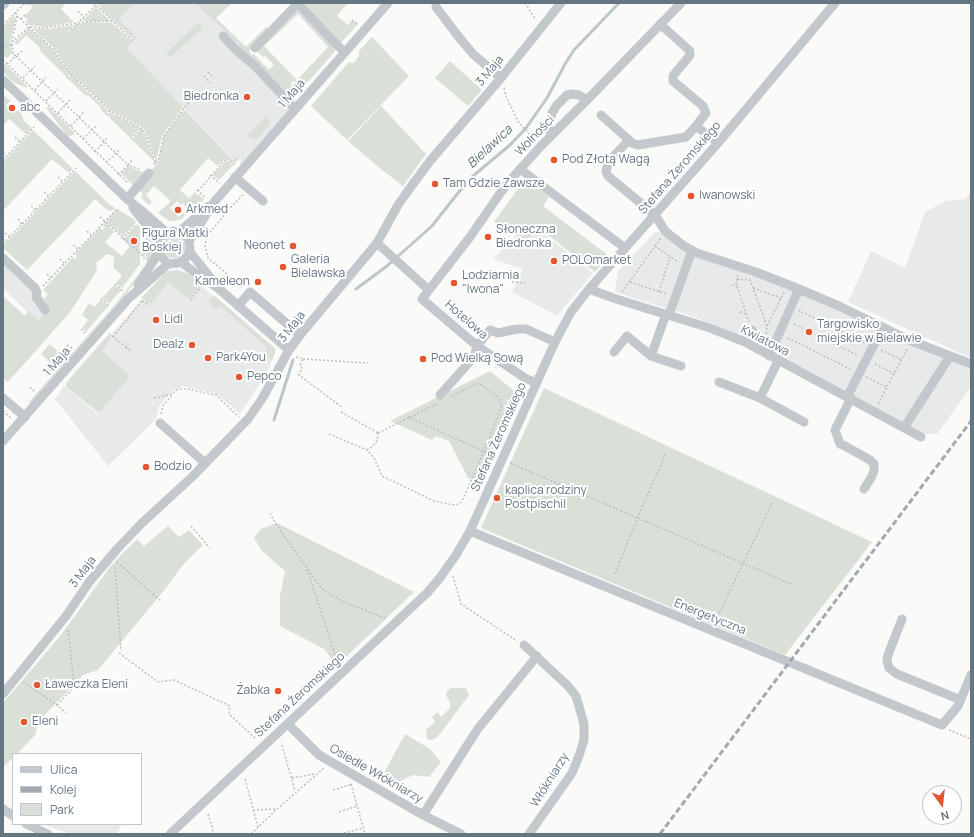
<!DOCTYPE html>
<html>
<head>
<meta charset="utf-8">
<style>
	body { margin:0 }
	#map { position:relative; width:974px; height:837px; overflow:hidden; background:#fafaf8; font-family:Manrope,sans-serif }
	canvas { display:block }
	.frame { position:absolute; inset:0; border:4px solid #657683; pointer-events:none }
	.legend { position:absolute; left:12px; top:753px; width:130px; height:72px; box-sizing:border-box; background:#fff; border:1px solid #c1c8cd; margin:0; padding:5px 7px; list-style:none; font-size:12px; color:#657683 }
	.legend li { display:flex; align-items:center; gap:8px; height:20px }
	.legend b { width:20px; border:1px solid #c1c8cd }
	.north { position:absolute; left:922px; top:785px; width:40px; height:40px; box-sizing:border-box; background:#fff; border:1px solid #c1c8cd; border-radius:50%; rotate:165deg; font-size:11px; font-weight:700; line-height:16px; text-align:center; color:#657683 }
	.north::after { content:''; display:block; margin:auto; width:14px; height:18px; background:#e4572e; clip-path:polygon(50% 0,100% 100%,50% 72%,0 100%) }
</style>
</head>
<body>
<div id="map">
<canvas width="974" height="837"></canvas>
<div class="frame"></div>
<ul class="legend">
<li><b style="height:5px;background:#c3c8cc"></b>Ulica</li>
<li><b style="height:5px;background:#a2aab0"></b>Kolej</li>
<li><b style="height:11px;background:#dadfd7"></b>Park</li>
</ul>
<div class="north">N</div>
</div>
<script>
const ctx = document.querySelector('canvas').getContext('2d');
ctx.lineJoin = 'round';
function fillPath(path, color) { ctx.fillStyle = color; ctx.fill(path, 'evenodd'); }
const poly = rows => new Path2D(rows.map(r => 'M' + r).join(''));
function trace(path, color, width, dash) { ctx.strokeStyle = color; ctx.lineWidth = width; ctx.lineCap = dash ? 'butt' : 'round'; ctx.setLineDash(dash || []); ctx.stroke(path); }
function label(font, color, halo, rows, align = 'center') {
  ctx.font = font + ' Manrope,sans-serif'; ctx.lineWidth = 4; ctx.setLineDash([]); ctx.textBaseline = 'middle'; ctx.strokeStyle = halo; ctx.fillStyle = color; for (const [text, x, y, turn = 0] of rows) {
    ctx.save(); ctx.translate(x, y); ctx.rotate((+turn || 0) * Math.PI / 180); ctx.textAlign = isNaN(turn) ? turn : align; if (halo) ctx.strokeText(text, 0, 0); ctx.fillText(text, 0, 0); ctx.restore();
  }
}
fillPath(poly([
	[135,3,195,3,239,45,236,49,247,52,290,99,297,101,240,165,241,159,238,156,234,160,127,48,136,38,119,19],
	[971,190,971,358,848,302,871,251,905,268,925,212,946,201,966,199],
	[529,222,593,273,557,316,512,292,523,269,493,259],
	[655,232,661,233,687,251,794,289,971,369,971,387,937,434,923,434,748,340,714,324,677,311,639,300,615,292,618,271],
	[3,261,44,298,41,302,48,309,37,320,3,288],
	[166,274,187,274,276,349,269,369,240,414,217,394,183,386,171,392,159,406,156,419,108,466,55,399,64,386,98,414,126,377,95,352],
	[41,824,122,824,117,834,70,834]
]), '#e8e9e9');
fillPath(poly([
	[26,3,66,3,61,9,74,22,44,27,29,25,26,22,28,20,24,17,33,7,29,4,27,6,25,4],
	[100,3,135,3,119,19,136,37,136,39,134,40,101,9,99,4],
	[195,3,232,3,216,18,246,47,266,27,269,29,249,51,252,55,254,54,269,70,274,65,265,56,263,57,257,51,263,46,263,42,292,13,297,10,337,49,293,99,290,99,250,57,247,52,243,55,236,50,239,45],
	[298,14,328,47,297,80,264,46],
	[303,3,331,3,333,5,335,3,346,3,347,4,337,16,348,25,352,20,358,24,341,43],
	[96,7,110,21,82,21],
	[14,16,16,18,10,43,12,53,7,58,6,58,3,55,3,27],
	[91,22,112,23,133,42,127,48,183,107,162,136,156,161,144,128,109,109,71,73,53,47,33,29,47,29,74,25,67,33,68,34,77,24],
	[199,23,202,25,201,30,172,56,169,56,167,53,168,51,196,25],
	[29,28,52,49,70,73,67,77,39,50,40,48,26,35,17,45,14,43],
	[372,37,409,76,347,140,311,106,349,62,354,63,359,56,359,51],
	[450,61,482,90,468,106,435,78],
	[3,62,27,86,27,88,13,82,3,72],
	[72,75,82,86,108,111,105,114,101,110,102,109,88,95,86,96,68,79],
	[3,94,10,101,6,106,14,113,18,110,21,113,24,121,32,128,26,134,9,119,3,126],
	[381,106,426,154,403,186,382,170,348,141],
	[47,107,49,107,75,133,71,136,68,136,66,134,46,108],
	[185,110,233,160,238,156,240,158,234,164,227,157,218,166,208,158,180,190,189,198,195,192,197,195,198,194,204,199,192,212,182,203,181,205,177,201,170,208,179,217,183,213,186,215,180,220,169,221,158,213,171,201,154,186,146,195,152,202,149,205,141,198,143,194,139,190,151,171,158,163,164,136,181,113],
	[110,112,140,128,130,138,107,115],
	[266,117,271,123,256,140,246,136],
	[142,129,155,162,154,164,153,162,154,161,132,140],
	[33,130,73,169,69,173,52,159,3,211,3,166,5,164,3,162],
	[227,160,233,165,219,180,213,175],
	[128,166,145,173,135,187,121,173],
	[75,171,109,204,115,208,112,211,107,210,95,199,27,270,3,248,3,246],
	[525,179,549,197,543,206,609,256,595,272,538,227,525,241,494,222],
	[117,209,132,218,136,222,123,236,106,222],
	[106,223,114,232,105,242,122,256,130,246,123,240,137,224,140,227,140,264,122,288,116,283,122,275,113,267,114,261,114,257,111,255,107,254,96,263,97,270,71,311,8,382,3,378,3,347,4,346,3,345,3,296,25,316,28,312,3,288,38,320,48,309,41,302,48,294,43,290,73,257,75,259,77,256,75,254,100,228,102,230,105,227,103,225],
	[150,232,154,240,154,250,153,256,149,263,146,260,146,236],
	'163 247a11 11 0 1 1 22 0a11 11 0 1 1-22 0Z',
	[144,267,145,268,115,309,32,402,28,403,115,305],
	[178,270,189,274,202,285,190,299,168,282,151,304,141,298,165,273,168,271],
	[114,285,121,290,109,304,102,298],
	[215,296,272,346,275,349,275,353,272,360,264,353,268,348,219,305,214,310,210,302,211,299],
	[101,300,108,306,86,332,82,328,88,320,82,315,89,303,94,307],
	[108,335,111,338,102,351,130,376,99,413,66,387,66,383],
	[50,344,60,353,66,346,71,349,49,374,44,371,51,363,41,354],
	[490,371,519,395,478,481,468,478,449,441,436,436,432,440,390,421],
	[544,388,872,542,785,655,481,528],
	[277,523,414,592,332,670,330,657,324,649,280,626,280,596,285,571,262,551,254,538,261,529],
	[168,526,179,537,189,530,203,545,182,566,166,588,98,670,83,675,37,723,36,734,17,754,13,754,13,758,4,766,4,770,3,771,3,703,61,635,110,567,119,557,137,539,144,546],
	[451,688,465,688,467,690,469,695,440,734,435,739,429,740,427,738,426,732,427,729,435,722,432,717,437,712,441,717,450,708,450,702,447,698,446,694,447,691],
	[405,734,430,749,441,762,429,777,413,775,399,782,384,773]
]), '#dadfd7');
trace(poly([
	[356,289,387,266,432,226,458,193,473,176,510,145,526,128,547,98,565,64,574,50,619,3],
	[274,420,293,360]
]), '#bbc7cb', 3);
trace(poly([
	[94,3,133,41],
	[525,3,536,20],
	[78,11,84,17],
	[17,16,53,49,70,73,109,110,143,129,156,163,154,165],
	[21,19,27,13],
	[352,20,358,24],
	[80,21,98,3],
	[3,25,25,3],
	[68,33,77,24],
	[12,42,29,27,43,28,93,21,112,21],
	[3,47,10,44,12,46],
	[22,51,16,56,128,165,132,160],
	[3,60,128,183],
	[7,64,16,56,13,54,12,42,17,16,16,13],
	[208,72,214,78],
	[204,76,210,83],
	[23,78,35,66],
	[67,78,71,74],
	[504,88,506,97,519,123,534,139],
	[35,90,46,77],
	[46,101,58,89],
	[58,113,70,100],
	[106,115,110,110],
	[71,126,84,112],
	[15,137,20,142],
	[83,139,96,126],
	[131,139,142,128],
	[95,152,108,137],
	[3,153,7,156],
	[3,160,34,127],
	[106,163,120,149],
	[156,163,159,158,164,136,181,112,191,100],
	[118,175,128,165,140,169],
	[210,175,220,183],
	[58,177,63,182],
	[197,190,205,197],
	[198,191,227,158,234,165],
	[44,192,49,196],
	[31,206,36,210],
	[100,217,143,256],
	[18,219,22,224],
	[87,231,91,235],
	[5,233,10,237],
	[144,237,144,259],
	[122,239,135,225],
	[3,244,76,168],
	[73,245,78,249],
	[655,246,678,262],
	[60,259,64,263],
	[47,274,51,278],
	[738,275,736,283,749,322],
	[737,279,750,280,767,326,766,340],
	[512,282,525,283],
	[630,282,667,294],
	[115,284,123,291],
	[732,285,738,287],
	[43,286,118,208],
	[242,287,208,258,205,246,207,236,230,208,243,195],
	[753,288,781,298],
	[622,292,661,238],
	[659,292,670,257],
	[101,299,110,307],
	[191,300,201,287],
	[142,301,150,305],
	[798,310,865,343],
	[740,312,746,314],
	[794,324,859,356],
	[767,326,784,292],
	[81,329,85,333],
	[109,334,126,347,128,345],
	[113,337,142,300],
	[788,338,850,369],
	[67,345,72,348],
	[126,347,129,350,131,347],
	[881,350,902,360],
	[296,357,303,359,300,365,302,369,299,375,343,408],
	[303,359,368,363],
	[875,364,894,374],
	[44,372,49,376],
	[866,377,887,387],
	[30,387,35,392],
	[154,398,172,394,178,389,187,389,206,393,216,395,239,417],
	[878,404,907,349],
	[3,411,11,418],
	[341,412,378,433],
	[161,414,163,406,172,395],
	[408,417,494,456],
	[378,433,437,404],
	[329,434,367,450,374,458,382,476,434,501,453,505,459,504,463,499,484,451,502,406,498,397,479,383,452,396],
	[367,450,373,446,377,441,378,433],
	[510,463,791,584],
	[270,513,276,524,319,585,326,592,344,602,387,619],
	[191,526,210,548],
	[117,562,162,602],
	[115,567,121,651],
	[307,569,338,664],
	[615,574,638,517,666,453],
	[453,576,461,604,517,641],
	[716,620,772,503],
	[119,653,158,682,174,680,230,706,229,714,256,739],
	[23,682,57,705,66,713],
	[57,705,74,687,68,628],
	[949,730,971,739],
	[282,745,295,791],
	[292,778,315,774],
	[245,779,258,827],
	[351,784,365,834],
	[333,790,352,784],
	[253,810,277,809],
	[339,812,357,806],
	[208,814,214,834],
	[344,833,363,828],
	[251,834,277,809,324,768]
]), '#bbbfc2', 1.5, [2, 2]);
trace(poly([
	[297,3,344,52],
	[3,5,5,3],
	[436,7,458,36,473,54,501,78],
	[660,24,690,51,690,55,687,59,676,72,673,76,673,81,703,106,706,113,696,126,686,137,638,145,632,143,629,140,609,161,606,171,608,176,655,215,665,231,684,246,697,253,756,272,799,289,839,306,909,340,971,364],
	[223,36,236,50,255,66,295,109],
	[255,48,298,3],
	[3,80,127,199,148,216,167,233],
	[601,115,629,140],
	[696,126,718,143],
	[553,134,549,130,548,125,552,113,557,105,567,95,572,94,579,95,587,100],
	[520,169,625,248],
	[235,177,263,201],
	[127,199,149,173],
	[133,208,159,241],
	[173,231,179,232,187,237,189,241,190,248,188,255,184,260,178,263,168,264,160,255,158,244,164,235,173,231],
	[179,232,209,206],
	[189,241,215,201,388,3],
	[377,243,429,290],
	[190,252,214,282],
	[3,258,35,288,37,292,36,297,45,310],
	[181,262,194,272,218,288,289,350],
	[138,285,159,252],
	[589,289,616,299,710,328,745,342,921,437],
	[238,306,250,292,300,335],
	[666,314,651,356,681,366],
	[669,315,692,250],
	[745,342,752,330],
	[614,352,627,336,651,356],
	[769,356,799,289],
	[778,361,760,398,804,422],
	[719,382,760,398],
	[536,383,525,378,477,346,422,299,470,237,501,192,514,176,541,146,587,100,681,3],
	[440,395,474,357,477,346,490,330,498,333,517,329,526,329,555,342],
	[847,397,883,327],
	[3,398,25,417],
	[851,398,835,430,840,444,845,446,870,460,874,464,874,471,871,478,864,489],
	[160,423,205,463],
	[904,428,950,356],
	[3,441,129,298,168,264],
	[470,531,942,725,958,706,971,675],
	[902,619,888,655,887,661,889,668,897,674,961,700],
	[524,645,568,686,576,696,584,724,584,740,579,756,572,773,529,834],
	[3,694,66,616,90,581,118,548,142,523,192,477,248,419,262,399,289,350,300,335,377,243,398,205,410,188,430,161,501,78,561,3],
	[288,724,319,755,423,815,461,834],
	[3,809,13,816],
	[423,815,477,730,537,656],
	[26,824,48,834],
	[170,834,427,593,439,579,456,555,470,531,555,342,571,312,589,289,718,143,835,3]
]), '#c3c8cc', 9);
trace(poly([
	[660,834,971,421]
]), '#a2aab0', 3, [6, 3]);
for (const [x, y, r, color] of [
	[247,97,4,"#e4572e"],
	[12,108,4,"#e4572e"],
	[554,160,4,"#e4572e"],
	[435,184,4,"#e4572e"],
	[691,196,4,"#e4572e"],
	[178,210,4,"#e4572e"],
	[488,237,4,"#e4572e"],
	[134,241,4,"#e4572e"],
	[293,246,4,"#e4572e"],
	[554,261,4,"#e4572e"],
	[283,267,4,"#e4572e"],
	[258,282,4,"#e4572e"],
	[454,283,4,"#e4572e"],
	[156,320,4,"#e4572e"],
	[809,332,4,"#e4572e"],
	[192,345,4,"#e4572e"],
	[208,358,4,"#e4572e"],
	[423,359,4,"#e4572e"],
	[239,377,4,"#e4572e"],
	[146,467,4,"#e4572e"],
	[497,498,4,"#e4572e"],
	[37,685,4,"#e4572e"],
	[278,691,4,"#e4572e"],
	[24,722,4,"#e4572e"]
]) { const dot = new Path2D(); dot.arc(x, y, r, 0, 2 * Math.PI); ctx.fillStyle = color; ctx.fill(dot); trace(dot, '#fff', 1.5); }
label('12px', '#657683', '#fff', [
	["3 Maja",490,71,-50],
	["1 Maja",292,94,-49],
	["Wolności",535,136,-46],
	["Stefana Żeromskiego",680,168,-49],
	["Hotelowa",466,320,41],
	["3 Maja",292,327,-52],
	["Kwiatowa",765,341,27],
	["1 Maja",57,362,-49],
	["Stefana Żeromskiego",499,437,-66],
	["3 Maja",83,572,-53],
	["Energetyczna",710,617,22],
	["Stefana Żeromskiego",300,695,-43],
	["Osiedle Włókniarzy",376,774,30],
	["Włókniarzy",550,780,-58]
]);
label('12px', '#657683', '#fff', [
	["Biedronka",239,97,"right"],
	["abc",20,108],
	["Pod Złotą Wagą",562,160],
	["Tam Gdzie Zawsze",443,184],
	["Iwanowski",699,196],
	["Arkmed",186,210],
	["Słoneczna",496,230],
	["Biedronka",496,244],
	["Figura Matki",142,234],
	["Boskiej",142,248],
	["Neonet",285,246,"right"],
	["Galeria",291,260],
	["Bielawska",291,274],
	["POLOmarket",562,261],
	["Lodziarnia",462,276],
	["\"Iwona\"",462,290],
	["Kameleon",250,282,"right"],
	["Lidl",164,320],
	["Targowisko",817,325],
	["miejskie w Bielawie",817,339],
	["Dealz",184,345,"right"],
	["Park4You",216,358],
	["Pod Wielką Sową",431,359],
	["Pepco",247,377],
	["Bodzio",154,467],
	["kaplica rodziny",505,491],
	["Postpischil",505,505],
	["Ławeczka Eleni",45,685],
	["Żabka",270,691,"right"],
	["Eleni",32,722]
], 'left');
label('italic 13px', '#60757c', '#fff', [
	["Bielawica",490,147,-43]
]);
</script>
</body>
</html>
